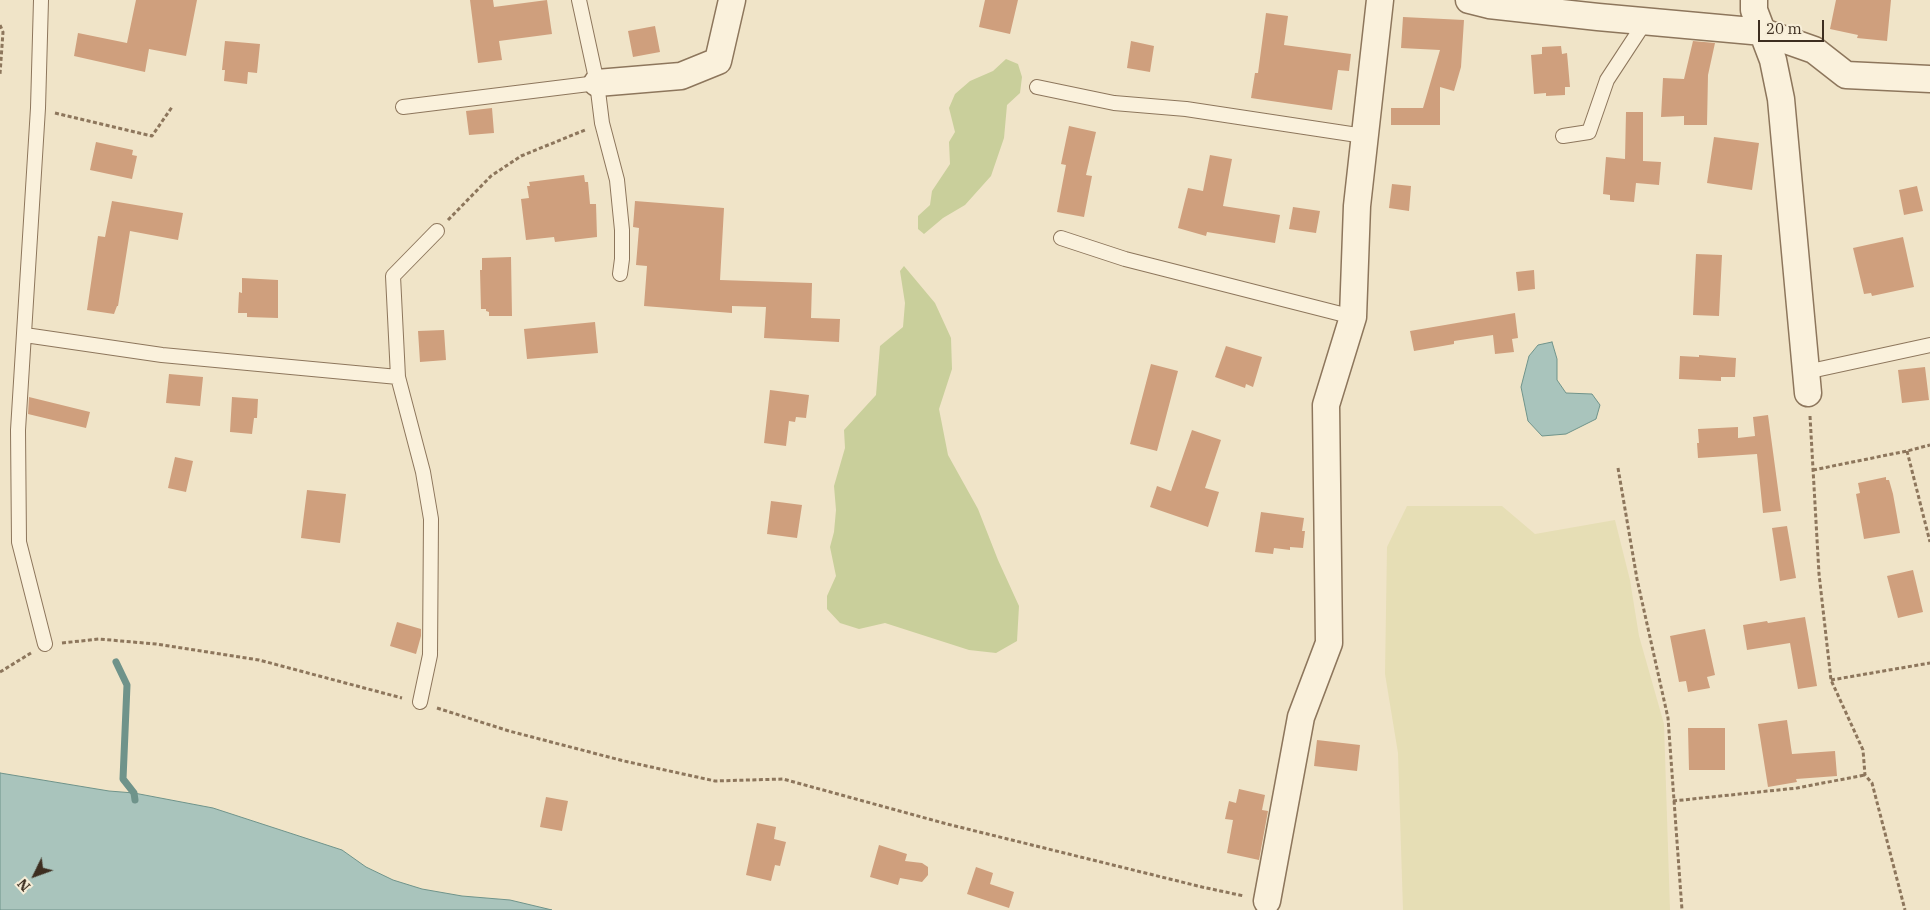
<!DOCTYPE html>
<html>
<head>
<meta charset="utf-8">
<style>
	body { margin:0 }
	#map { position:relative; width:1930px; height:910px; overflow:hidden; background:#f0e4c8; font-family:"IBM Plex Serif",serif }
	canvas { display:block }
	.north { position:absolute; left:10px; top:850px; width:50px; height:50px; -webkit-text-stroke:4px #f7eed8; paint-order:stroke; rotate:228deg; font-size:14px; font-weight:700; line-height:20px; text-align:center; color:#3d2e20 }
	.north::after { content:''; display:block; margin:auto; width:18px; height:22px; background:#3d2e20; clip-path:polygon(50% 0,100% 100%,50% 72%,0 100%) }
	.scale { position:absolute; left:1758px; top:20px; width:66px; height:22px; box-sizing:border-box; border:2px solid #3d2e20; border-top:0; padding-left:6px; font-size:15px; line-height:18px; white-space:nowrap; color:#3d2e20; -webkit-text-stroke:4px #f7eed8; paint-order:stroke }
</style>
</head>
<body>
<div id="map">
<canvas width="1930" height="910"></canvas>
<div class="north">N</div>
<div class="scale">20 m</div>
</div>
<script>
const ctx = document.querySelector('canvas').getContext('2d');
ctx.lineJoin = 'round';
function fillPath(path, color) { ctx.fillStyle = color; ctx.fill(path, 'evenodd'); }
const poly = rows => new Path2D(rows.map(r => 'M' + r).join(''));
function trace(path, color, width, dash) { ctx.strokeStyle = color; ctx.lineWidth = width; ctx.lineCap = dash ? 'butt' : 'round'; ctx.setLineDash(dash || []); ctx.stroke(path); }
fillPath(poly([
	[1407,506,1502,506,1535,534,1615,520,1630,580,1639,636,1664,724,1670,910,1403,910,1398,753,1385,674,1387,547]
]), '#e6deb5');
fillPath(poly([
	[1006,59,1018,64,1022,77,1020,93,1007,105,1004,138,991,176,965,205,943,218,924,234,918,229,918,216,930,205,932,191,950,164,949,142,955,132,949,108,955,94,970,81,993,71],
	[904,266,935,303,951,338,952,369,939,409,948,455,978,509,998,560,1019,606,1017,641,996,653,969,650,885,623,859,629,840,623,827,609,827,596,836,576,830,547,834,532,836,510,834,486,845,448,844,430,876,395,880,346,903,327,905,303,900,271]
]), '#c9cf9b');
const water = poly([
	[1552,342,1557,359,1557,380,1566,393,1592,394,1600,405,1596,419,1566,434,1542,436,1528,421,1521,387,1529,356,1538,345,1552,342],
	[0,773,109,791,134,793,213,808,342,850,366,867,393,880,422,889,462,896,510,900,552,910,0,910,0,773]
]);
fillPath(water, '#a9c4bc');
trace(water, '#6f938a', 1);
trace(poly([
	[116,662,127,685,123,779,134,793,135,800]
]), '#6f938a', 7);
fillPath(poly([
	[136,0,197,0,186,56,149,49,145,72,74,56,78,33,127,43],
	[470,0,493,0,494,7,547,0,552,34,499,41,502,60,478,63],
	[985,0,1018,0,1010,34,979,27],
	[1836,0,1891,0,1887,41,1857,38,1858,35,1830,29],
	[1266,13,1288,16,1284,45,1351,54,1349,71,1338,70,1332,110,1251,98,1255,73,1258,73],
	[1403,17,1464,20,1461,67,1454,91,1440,87,1440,125,1391,125,1391,108,1423,108,1440,50,1401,48],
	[655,26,660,52,633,57,628,31],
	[225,41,260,44,257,73,248,72,247,84,224,81,225,70,222,70],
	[1131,41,1154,46,1150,72,1127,68],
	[1693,41,1715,43,1708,75,1707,125,1684,125,1684,116,1661,117,1663,78,1684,79],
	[1561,46,1562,54,1567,53,1570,87,1565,87,1565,95,1546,96,1546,93,1534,94,1531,55,1542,54,1542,47],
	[492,108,494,133,469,135,466,111],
	[1626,112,1643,112,1643,161,1661,162,1659,185,1636,183,1634,202,1610,200,1610,195,1603,194,1606,157,1625,159],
	[1069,126,1096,132,1086,175,1092,176,1084,217,1057,212,1066,165,1061,164],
	[1714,137,1759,143,1752,190,1707,183],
	[96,142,133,150,132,155,137,156,132,179,90,170],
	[1210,155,1232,159,1223,206,1280,215,1275,243,1207,232,1206,236,1178,228,1188,188,1203,191],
	[584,175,585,182,588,182,590,204,596,204,597,237,555,242,554,237,526,240,521,199,529,198,527,186,530,186,529,182],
	[1392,184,1411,186,1409,211,1389,208],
	[1917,186,1923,211,1904,215,1899,190],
	[112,201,183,213,178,240,130,231,118,306,117,306,114,314,87,310,98,236,105,237],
	[635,201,724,208,720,280,812,283,811,318,840,319,839,342,764,338,766,307,732,306,732,313,644,306,647,266,636,265,639,228,633,227],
	[1293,207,1320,211,1316,233,1289,229],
	[1903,237,1914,287,1872,296,1871,293,1864,294,1853,248],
	[1696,254,1722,255,1719,316,1693,315],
	[511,257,512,316,489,316,489,312,486,311,486,309,481,309,480,270,482,270,482,258],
	[1534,270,1535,289,1518,291,1516,272],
	[242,278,278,280,278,318,247,317,247,313,238,313,239,292,242,293],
	[1515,313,1518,338,1512,339,1514,352,1495,354,1493,335,1454,341,1454,344,1414,351,1410,331],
	[595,322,598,353,527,359,524,329],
	[444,330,446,360,420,362,418,331],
	[1226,346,1262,357,1253,387,1246,384,1245,388,1215,377],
	[1699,355,1736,358,1735,377,1721,377,1721,381,1679,379,1680,356,1699,357],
	[1151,364,1178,371,1157,451,1130,444],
	[1925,367,1929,400,1902,403,1898,370],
	[169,374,203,377,200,406,166,403],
	[770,390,809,395,806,418,796,417,795,422,789,421,786,446,764,443],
	[29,397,90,412,86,428,28,414],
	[232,397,258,399,257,418,254,418,252,434,230,432],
	[1768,415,1781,511,1763,513,1757,454,1698,458,1697,443,1699,443,1698,429,1738,427,1738,438,1755,436,1753,417],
	[1192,430,1221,440,1205,488,1219,492,1208,527,1150,507,1157,486,1171,491],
	[175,457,193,461,186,492,168,488],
	[1886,477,1886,480,1889,480,1893,494,1900,533,1864,539,1856,494,1860,493,1858,483],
	[307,490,346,494,340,543,301,538],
	[771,501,802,505,797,538,767,534],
	[1261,512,1304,518,1302,531,1305,531,1303,548,1290,547,1290,550,1274,548,1273,554,1255,552],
	[1787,526,1796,578,1780,581,1772,528],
	[1913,570,1923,612,1898,618,1887,576],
	[1805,617,1817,686,1798,689,1790,643,1747,650,1743,625,1767,621,1768,623],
	[397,622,421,629,421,636,416,654,390,646],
	[1705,629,1715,675,1707,677,1710,688,1688,692,1686,681,1679,682,1670,636],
	[1787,720,1792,754,1835,751,1837,776,1796,779,1797,782,1768,787,1758,724],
	[1688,728,1725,728,1725,770,1689,770],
	[1317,740,1360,745,1357,771,1314,766],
	[1239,789,1265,795,1262,810,1268,811,1259,860,1227,853,1233,820,1225,819,1229,801,1236,803],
	[546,797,568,801,562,831,540,827],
	[757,823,776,827,774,839,786,842,780,866,775,865,771,881,746,875],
	[879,845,907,854,905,861,922,863,928,867,928,875,922,882,900,878,898,885,870,877],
	[976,867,993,873,990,884,1014,892,1009,908,967,894]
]), '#cf9f7d');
const lane = poly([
	[41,0,38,108,18,430,19,542,45,644],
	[579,0,597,83,602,123,617,180,622,230,622,259,620,274],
	[1037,87,1114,103,1186,109,1364,136],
	[403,107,597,83],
	[1563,136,1589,132,1607,80,1645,22],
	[1061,238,1125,259,1353,317],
	[25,335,162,355,398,377],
	[1806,372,1930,345],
	[420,702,430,655,431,519,423,472,398,377,393,276,437,231]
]);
const street = poly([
	[1469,0,1489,5,1598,17,1763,32,1814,50,1846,75,1930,79],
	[1754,0,1754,10,1773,60,1781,99,1808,393],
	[597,83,681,76,718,61,732,0],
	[1267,901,1301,717,1329,643,1326,405,1353,317,1357,206,1380,0]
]);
trace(lane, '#8d765c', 16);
trace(street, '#8d765c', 29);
trace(poly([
	[0,25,3,32,0,74],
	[55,113,152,136,172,107],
	[448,220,491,176,521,156,585,130],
	[1810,416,1819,574,1831,680,1863,750,1865,775,1872,783,1905,910],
	[1907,451,1930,542],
	[1618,468,1637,579,1668,718,1682,910],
	[1813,470,1907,451,1930,445],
	[62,643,99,639,121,641,156,644,259,660,402,698],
	[0,672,31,653],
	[1831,680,1930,663],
	[437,708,509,731,624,761,715,781,783,779,947,824,1202,887,1244,896],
	[1673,801,1797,788,1865,775]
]), '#8d765c', 3, [4, 2.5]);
trace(lane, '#faf1dc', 14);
trace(street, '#faf1dc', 26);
</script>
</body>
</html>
